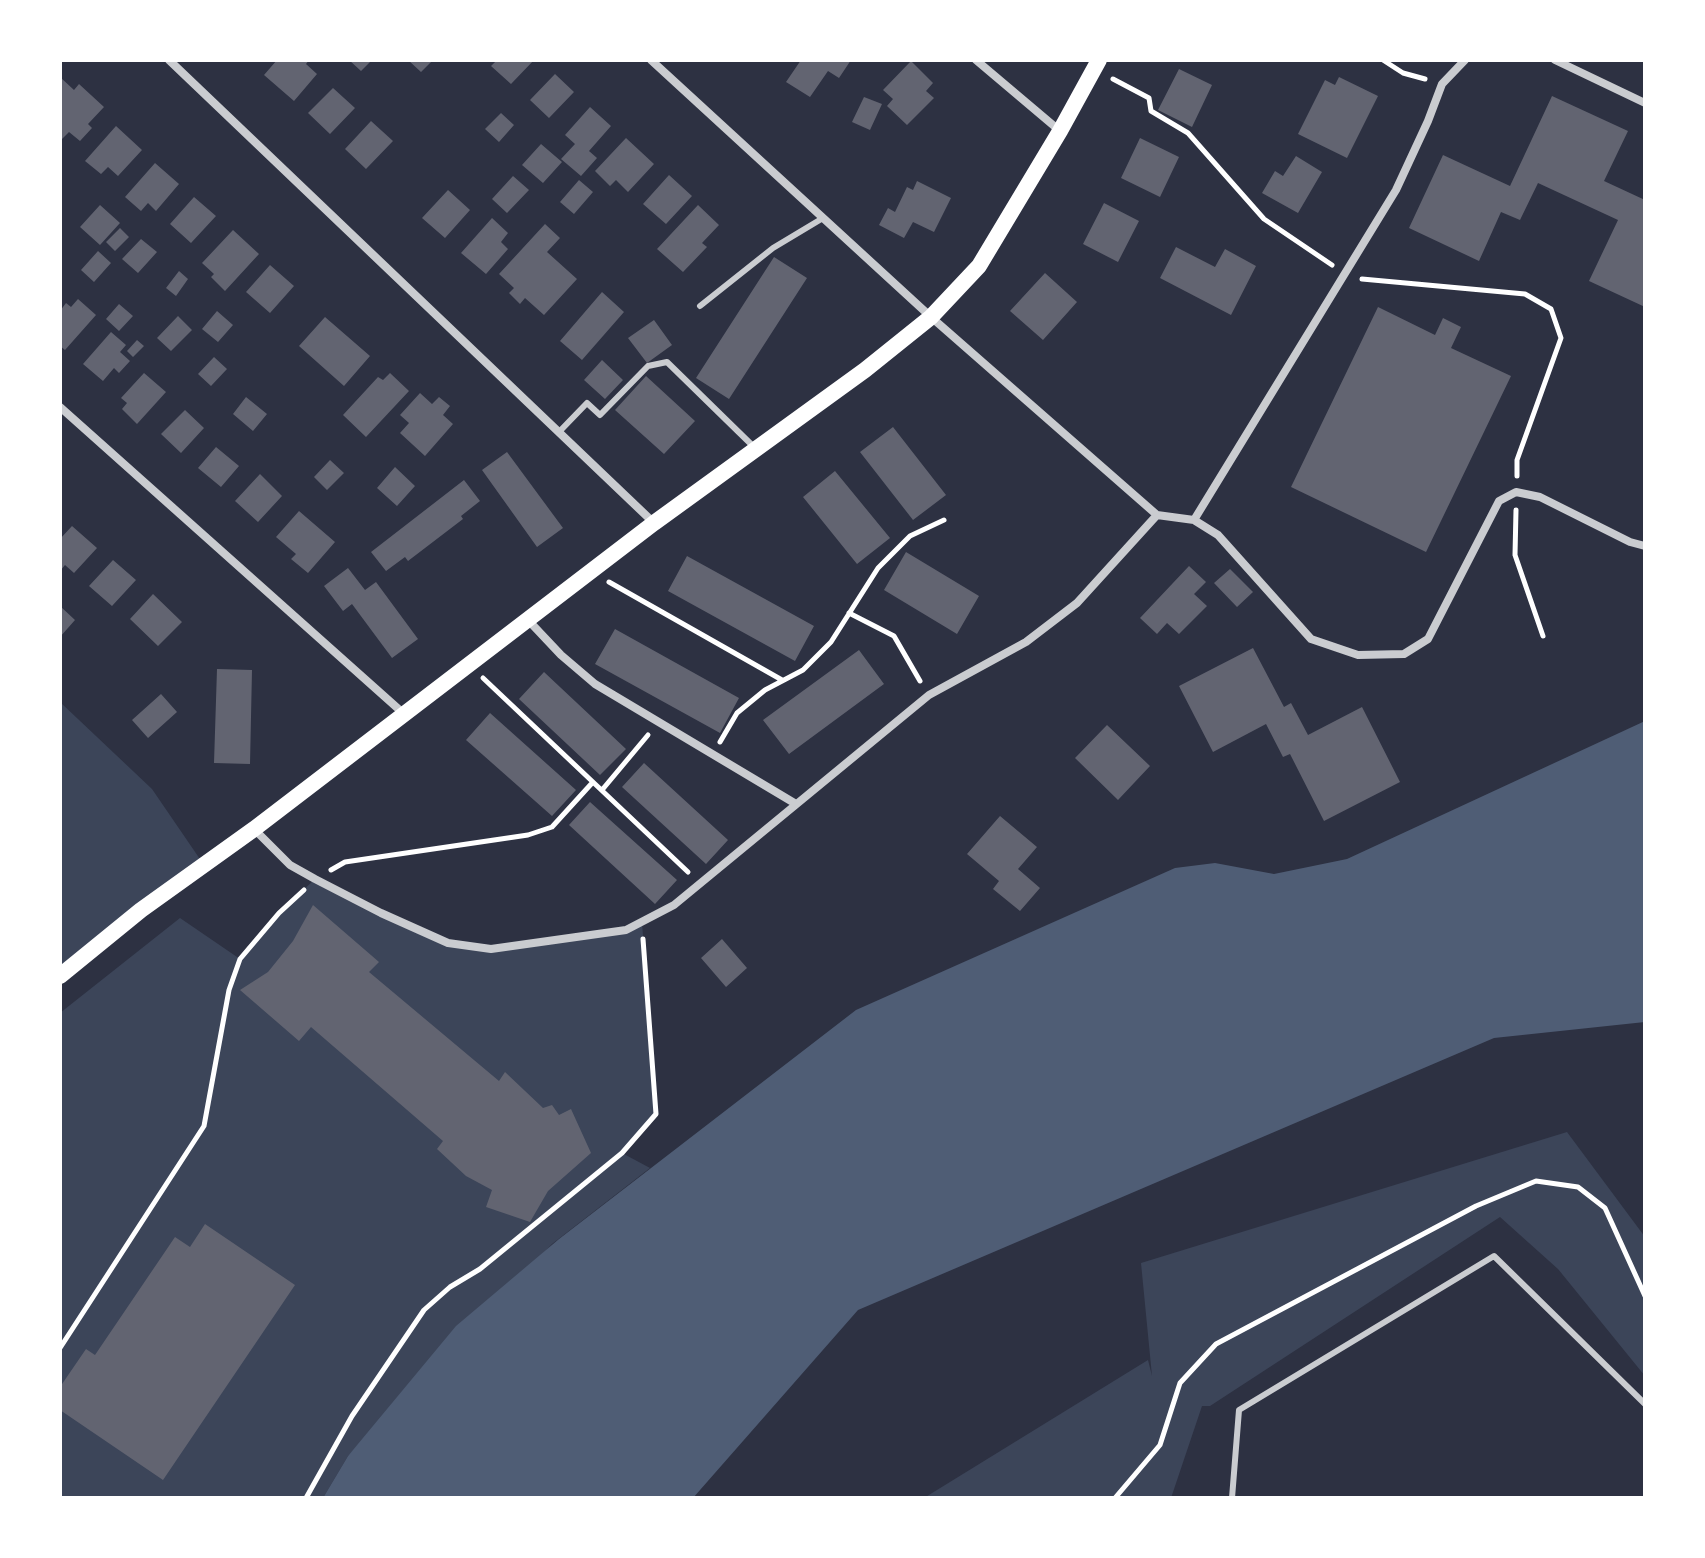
<!DOCTYPE html>
<html>
<head>
<meta charset="utf-8">
<style>
	body { margin:0 }
	#map { position:relative; width:1705px; height:1558px; overflow:hidden; background:#2d3142; font-family:"Source Sans 3",sans-serif }
	canvas { display:block }
	.frame { position:absolute; inset:0; border:62px solid #fff; pointer-events:none }
</style>
</head>
<body>
<div id="map">
<canvas width="1705" height="1558"></canvas>
<div class="frame"></div>
</div>
<script>
const ctx = document.querySelector('canvas').getContext('2d');
ctx.lineJoin = 'round';
function fillPath(path, color) { ctx.fillStyle = color; ctx.fill(path, 'evenodd'); }
const poly = rows => new Path2D(rows.map(r => 'M' + r).join(''));
function trace(path, color, width, dash) { ctx.strokeStyle = color; ctx.lineWidth = width; ctx.lineCap = dash ? 'butt' : 'round'; ctx.setLineDash(dash || []); ctx.stroke(path); }
fillPath(poly([
	[60,702,152,789,204,865,60,976],
	[315,879,448,943,491,949,626,930,642,922,656,1114,622,1153,650,1168,552,1244,348,1456,323,1498,60,1498,60,1013,180,918,240,959,279,913],
	[1567,1132,1645,1237,1645,1376,1558,1269,1500,1217,1210,1406,1202,1406,1171,1498,924,1498,1148,1360,1152,1376,1141,1263]
]), '#3c4559');
fillPath(poly([
	[1645,721,1645,1022,1494,1038,858,1310,693,1498,323,1498,348,1456,456,1326,559,1239,856,1010,1175,868,1215,863,1274,874,1347,859]
]), '#4f5d75');
fillPath(poly([
	[277,60,309,60,306,64,317,74,294,101,264,75],
	[349,60,372,60,361,71],
	[408,60,433,60,421,72],
	[497,60,534,60,511,84,491,66],
	[801,60,851,60,839,78,828,71,810,97,786,82],
	[911,61,933,83,926,91,934,98,907,125,887,106,893,99,883,90],
	[1179,69,1212,85,1192,127,1158,110],
	[555,74,574,92,549,118,530,100],
	[60,77,74,90,79,84,104,107,88,124,92,128,80,141,69,132,62,139,60,137],
	[1339,77,1378,96,1347,158,1298,134,1325,80,1335,85],
	[333,88,355,108,330,134,308,113],
	[1552,96,1628,131,1604,181,1645,200,1645,307,1589,281,1618,220,1538,183,1520,220,1501,212,1479,261,1409,228,1443,155,1510,186],
	[864,97,882,104,870,130,852,122],
	[590,107,611,126,589,151,597,158,581,176,561,159,575,144,565,135],
	[501,113,514,125,499,142,485,129],
	[371,121,393,141,366,169,345,149],
	[116,126,142,150,118,176,108,167,101,174,85,161],
	[626,138,654,164,628,192,616,180,610,186,595,171],
	[1140,138,1179,157,1160,197,1121,178],
	[541,144,562,162,543,183,522,165],
	[1296,156,1322,172,1298,213,1262,193,1275,171,1283,176],
	[155,163,179,184,156,211,148,203,141,211,125,197],
	[669,175,692,196,666,224,643,204],
	[513,176,529,190,507,213,492,199],
	[579,180,593,192,574,214,560,202],
	[917,181,951,198,934,232,913,222,904,238,879,225,888,208,895,212,907,187,913,190],
	[448,190,470,210,445,238,422,218],
	[194,197,216,216,191,243,170,224],
	[1104,203,1139,221,1118,262,1083,244],
	[100,205,120,223,100,245,80,227],
	[698,205,719,225,702,243,707,247,683,272,657,249],
	[492,218,508,233,501,242,508,249,486,274,461,253],
	[545,224,560,238,547,252,577,279,544,315,525,298,520,304,509,293,514,288,499,274],
	[120,228,129,237,115,251,106,242],
	[233,230,259,254,225,291,211,277,214,274,202,263],
	[141,239,157,252,138,273,122,259],
	[1176,247,1215,267,1225,249,1256,266,1231,315,1160,278],
	[98,251,111,263,94,282,81,270],
	[774,257,807,278,729,399,696,378],
	[270,265,294,286,270,313,246,292],
	[179,271,188,279,176,296,166,288],
	[1045,273,1077,302,1043,340,1010,311],
	[602,292,624,312,582,360,560,341],
	[78,299,96,315,65,350,60,346,60,311,66,303,71,307],
	[119,304,133,316,119,331,106,319],
	[1378,307,1435,335,1443,318,1461,327,1451,348,1511,376,1426,552,1291,487],
	[217,311,233,325,218,342,202,329],
	[178,316,192,330,171,351,157,338],
	[325,317,370,356,344,386,299,346],
	[654,320,672,345,647,363,628,338],
	[111,332,126,345,120,352,130,361,119,373,114,368,103,381,83,364],
	[137,340,144,346,133,357,127,351],
	[214,357,227,369,211,386,198,374],
	[602,360,623,380,605,399,584,380],
	[144,373,166,392,137,424,122,409,127,403,121,398],
	[390,373,409,391,366,437,343,415,378,377,383,380],
	[646,376,695,421,664,454,615,410],
	[420,393,432,404,439,397,450,406,443,415,453,424,425,456,400,433,409,423,400,415],
	[246,397,267,414,253,431,233,414],
	[185,410,204,428,181,453,161,434],
	[893,427,946,495,913,520,860,452],
	[216,447,239,466,221,487,198,468],
	[507,452,563,528,537,547,482,470],
	[330,460,344,473,327,490,314,477],
	[395,467,415,486,397,506,377,488],
	[835,471,890,538,857,564,803,497],
	[260,474,282,496,258,522,235,501],
	[464,480,480,501,461,516,463,519,408,561,405,557,386,571,371,552],
	[299,511,335,542,308,573,291,559,296,554,276,537],
	[72,526,97,548,74,573,65,565,60,571,60,539],
	[906,552,979,596,957,634,884,590],
	[687,556,814,626,795,661,668,591],
	[113,560,136,580,112,606,89,586],
	[1189,566,1206,582,1194,594,1207,606,1179,634,1167,623,1157,634,1140,618],
	[348,568,365,590,376,582,418,639,392,658,352,604,343,611,324,586],
	[1230,569,1253,592,1237,607,1214,583],
	[153,594,182,622,158,646,130,619],
	[60,606,75,620,60,637],
	[615,629,739,698,720,733,595,664],
	[1253,648,1284,707,1291,703,1308,735,1362,707,1400,782,1324,821,1290,754,1283,757,1266,724,1213,752,1179,686],
	[859,650,884,684,789,754,763,720],
	[217,669,252,670,250,764,214,763],
	[544,672,626,749,600,775,519,699],
	[161,694,177,712,148,738,132,720],
	[490,713,576,790,552,816,466,740],
	[1107,725,1150,766,1118,800,1075,758],
	[644,763,728,840,706,864,622,787],
	[590,802,677,880,655,904,569,825],
	[1000,816,1037,847,1018,869,1040,888,1020,911,993,889,999,881,967,854],
	[313,905,379,962,369,972,499,1081,505,1072,543,1108,552,1105,559,1115,571,1109,591,1153,548,1191,530,1222,486,1207,492,1190,466,1176,437,1149,443,1141,311,1027,299,1041,240,990,268,972,293,941],
	[722,939,747,968,726,987,701,958],
	[205,1224,295,1285,163,1480,60,1410,60,1387,86,1349,95,1355,175,1237,190,1247]
]), '#626471');
trace(poly([
	[1383,60,1403,73,1425,79],
	[1113,79,1149,98,1151,111,1188,133,1264,219,1332,265],
	[1362,279,1525,294,1551,309,1561,338,1517,460,1517,476],
	[1516,510,1515,555,1543,636],
	[609,582,782,680],
	[849,613,894,636,920,681],
	[483,678,688,872],
	[720,742,737,713,765,690,803,670,831,642,878,568,910,536,944,520],
	[602,790,648,735],
	[331,870,345,862,528,835,552,827,593,782],
	[60,1348,204,1126,229,990,240,959,279,913,304,890],
	[306,1498,352,1416,424,1310,450,1287,480,1269,622,1153,656,1114,643,939],
	[1115,1498,1160,1445,1180,1383,1216,1344,1476,1206,1536,1181,1578,1187,1605,1208,1645,1296]
]), '#fff', 5);
trace(poly([
	[700,306,773,248,823,218],
	[559,432,587,403,600,415,648,366,667,362,755,448],
	[1232,1498,1239,1410,1494,1256,1645,1404]
]), '#caccd0', 6);
trace(poly([
	[169,60,654,523],
	[976,60,1060,131],
	[1555,60,1645,103],
	[60,407,403,713],
	[1157,515,1194,520,1218,535,1311,639,1358,655,1404,654,1428,639,1499,501,1516,492,1540,497,1630,542,1645,546],
	[1194,520,1396,190,1428,121,1442,84,1465,60],
	[528,620,561,655,595,684,796,804],
	[254,829,290,865,315,879,381,913,448,943,491,949,626,930,674,905,929,695,1026,642,1077,603,1157,515,931,317,651,60]
]), '#caccd0', 8);
trace(poly([
	[60,976,141,910,254,829,654,523,865,370,931,317,979,266,1060,131,1099,60]
]), '#fff', 16);
</script>
</body>
</html>
